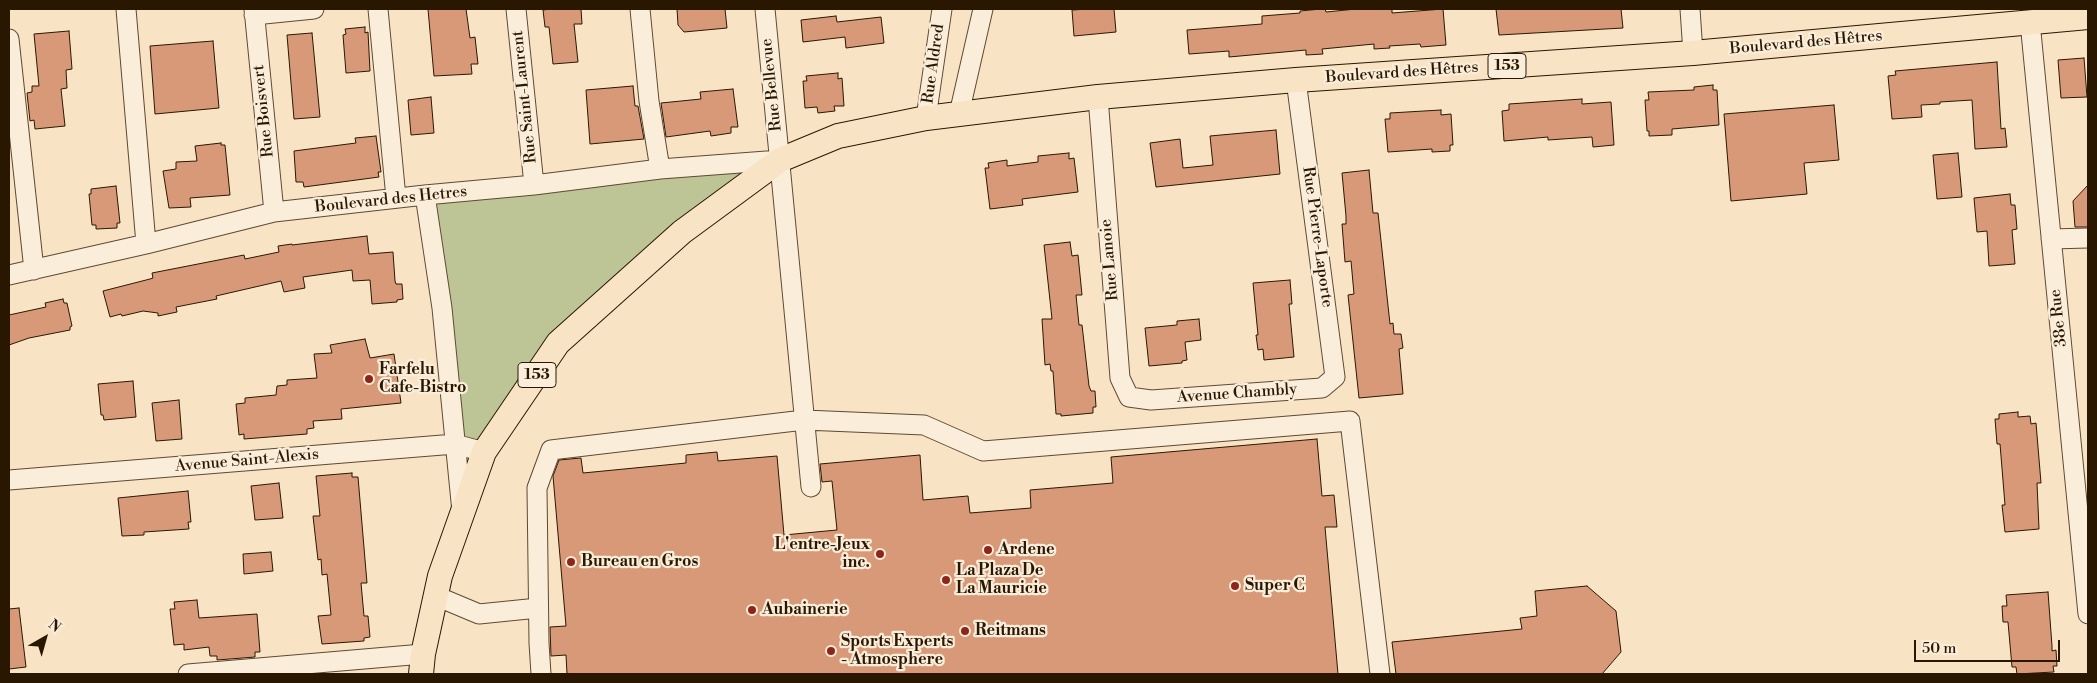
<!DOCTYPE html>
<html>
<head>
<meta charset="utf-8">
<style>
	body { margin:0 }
	#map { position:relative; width:2097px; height:683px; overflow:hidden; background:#f8e4c5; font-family:"Libre Bodoni",serif }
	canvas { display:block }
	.frame { position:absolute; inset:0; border:10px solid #2a1702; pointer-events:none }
	.north { position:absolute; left:20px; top:613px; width:50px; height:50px; -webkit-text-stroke:4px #faedd9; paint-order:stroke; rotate:38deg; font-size:14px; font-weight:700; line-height:20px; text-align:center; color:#2a1702 }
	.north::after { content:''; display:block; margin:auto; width:18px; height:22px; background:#2a1702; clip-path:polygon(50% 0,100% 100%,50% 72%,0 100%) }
	.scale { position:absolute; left:1914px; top:640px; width:146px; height:22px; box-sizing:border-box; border:2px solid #2a1702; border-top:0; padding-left:6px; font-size:15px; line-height:18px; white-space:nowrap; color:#2a1702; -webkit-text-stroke:4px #faedd9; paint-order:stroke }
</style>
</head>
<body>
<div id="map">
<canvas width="2097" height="683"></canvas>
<div class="frame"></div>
<div class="north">N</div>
<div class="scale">50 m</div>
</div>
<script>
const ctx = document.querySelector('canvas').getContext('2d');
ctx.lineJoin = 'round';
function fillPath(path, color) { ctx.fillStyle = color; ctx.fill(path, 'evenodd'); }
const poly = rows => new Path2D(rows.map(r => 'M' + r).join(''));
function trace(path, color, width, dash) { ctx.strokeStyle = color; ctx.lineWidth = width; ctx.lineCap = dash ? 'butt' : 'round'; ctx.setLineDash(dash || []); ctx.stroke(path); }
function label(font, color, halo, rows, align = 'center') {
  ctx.font = font + ' "Libre Bodoni",serif'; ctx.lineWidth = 4.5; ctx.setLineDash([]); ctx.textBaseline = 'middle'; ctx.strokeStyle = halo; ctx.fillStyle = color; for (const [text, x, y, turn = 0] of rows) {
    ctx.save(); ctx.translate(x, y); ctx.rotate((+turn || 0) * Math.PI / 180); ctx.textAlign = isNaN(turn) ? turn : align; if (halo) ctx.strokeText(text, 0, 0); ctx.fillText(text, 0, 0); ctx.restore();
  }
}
fillPath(poly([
	[780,160,558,343,484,452,455,444,425,195]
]), '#bdc495');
const building = poly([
	[428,9,466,9,470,38,475,37,478,64,471,64,472,74,434,76,428,9],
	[551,9,581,9,582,24,574,24,578,62,553,64,549,27,545,27,543,10,551,9],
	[677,9,725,9,727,28,684,32,678,25,677,9],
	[1089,9,1114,9,1116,32,1074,36,1072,10,1089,9],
	[1321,9,1325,9,1326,12,1356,9,1392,9,1392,13,1443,9,1446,45,1421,47,1420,44,1389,46,1390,48,1374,49,1374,44,1322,49,1323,54,1306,55,1306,50,1229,57,1229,51,1189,54,1187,30,1262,24,1262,16,1300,13,1300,11,1321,9],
	[1496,9,1621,9,1623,28,1499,35,1496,9],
	[836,16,837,22,881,17,884,43,846,48,845,37,803,42,801,20,836,16],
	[365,27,365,33,368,32,370,71,346,73,343,35,346,34,345,29,365,27],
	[69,31,72,69,66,70,67,88,61,89,65,126,35,129,34,120,30,121,27,93,32,92,32,86,39,86,34,34,69,31],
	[312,33,320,117,294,119,287,35,312,33],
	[213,41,219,108,155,114,150,46,213,41],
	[2084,58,2087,97,2061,98,2058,60,2084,58],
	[1997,62,2001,129,2005,128,2007,147,1975,149,1972,100,1940,102,1940,104,1921,105,1922,117,1892,119,1888,76,1896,75,1895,71,1997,62],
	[838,73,838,79,842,78,844,106,834,106,835,111,818,113,817,107,805,108,803,81,807,81,806,76,838,73],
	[1713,85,1713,90,1717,90,1719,125,1672,129,1672,135,1649,136,1649,131,1647,131,1645,100,1649,100,1648,92,1694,90,1694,87,1713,85],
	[633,86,635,106,638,106,644,139,590,144,586,90,633,86],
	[733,89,738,127,731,127,731,133,711,136,710,131,666,137,661,103,701,99,700,92,733,89],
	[431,97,434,133,411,135,408,100,431,97],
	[1582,99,1582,104,1611,102,1614,145,1593,147,1592,137,1548,140,1548,137,1504,141,1502,111,1509,110,1509,104,1582,99],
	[1834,105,1839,160,1804,163,1807,194,1731,201,1724,114,1834,105],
	[1441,110,1441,115,1451,114,1453,145,1450,145,1450,151,1432,152,1432,149,1388,152,1385,119,1390,119,1390,113,1441,110],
	[1276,130,1280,174,1156,187,1150,143,1180,139,1183,168,1213,165,1210,136,1276,130],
	[376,136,381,172,378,172,379,177,304,187,303,182,296,182,294,151,356,143,355,138,376,136],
	[221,143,221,145,225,145,230,195,190,198,191,207,169,208,163,171,176,169,176,162,197,161,195,146,221,143],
	[1069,153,1069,159,1074,158,1078,192,1022,199,1023,205,990,209,985,168,989,168,988,163,1007,160,1007,166,1038,162,1038,156,1069,153],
	[1958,153,1962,197,1937,199,1933,155,1958,153],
	[1369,170,1373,213,1378,213,1390,324,1393,323,1394,334,1401,334,1403,348,1399,349,1403,394,1359,398,1348,295,1354,294,1351,261,1345,262,1342,224,1346,224,1346,216,1342,173,1369,170],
	[2088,185,2088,227,2075,227,2073,201,2088,185],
	[116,186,120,223,117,223,117,228,96,229,96,225,92,225,89,194,91,194,91,189,116,186],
	[2010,194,2011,205,2015,205,2017,229,2012,230,2015,264,1989,266,1987,231,1977,232,1974,198,2010,194],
	[367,236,369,254,393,252,395,281,396,284,402,284,403,299,397,300,397,302,372,304,370,280,353,281,352,270,303,277,305,288,284,292,281,281,216,296,217,299,176,307,177,312,158,316,158,313,143,311,122,316,121,314,110,317,103,291,150,279,153,278,152,273,244,255,245,259,279,252,278,246,292,244,292,245,367,236],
	[1070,242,1072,256,1078,255,1082,295,1076,295,1079,325,1082,325,1089,386,1091,391,1095,391,1096,407,1093,407,1093,413,1061,416,1061,414,1056,414,1053,371,1051,371,1050,364,1045,365,1042,319,1052,319,1044,245,1070,242],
	[1290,280,1292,304,1289,304,1294,357,1264,360,1263,349,1258,350,1256,335,1258,335,1253,283,1290,280],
	[63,299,64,303,67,303,72,326,70,327,70,330,29,338,9,345,9,315,46,307,45,303,63,299],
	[1199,319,1201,340,1185,342,1187,360,1182,361,1182,363,1149,366,1145,328,1177,325,1177,321,1199,319],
	[365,339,370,358,394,354,401,403,341,409,342,419,313,421,314,428,307,429,307,434,244,439,244,434,239,435,236,404,245,403,245,398,276,395,277,386,287,385,287,380,317,378,314,354,332,353,330,345,365,339],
	[133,381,136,417,104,420,103,415,101,415,98,384,133,381],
	[179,400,182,439,156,441,152,403,179,400],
	[2018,412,2018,417,2030,416,2031,424,2036,423,2041,483,2037,483,2039,529,2005,532,2002,505,2005,505,2000,444,1997,444,1995,419,1999,419,1999,414,2018,412],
	[1317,439,1322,496,1334,495,1337,527,1325,527,1338,674,567,674,566,655,551,656,550,627,566,626,553,476,559,460,581,458,583,473,686,463,686,455,717,452,718,461,777,456,784,535,837,530,832,481,822,482,820,464,920,455,923,500,968,496,970,513,1031,508,1030,490,1113,483,1111,457,1317,439],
	[352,473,352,477,358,477,367,583,361,583,364,616,368,616,370,637,364,638,364,641,322,644,318,616,331,615,327,574,322,575,321,559,318,560,313,516,320,516,316,476,352,473],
	[279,483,283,518,255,520,251,486,279,483],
	[188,491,191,522,188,522,189,529,144,532,144,535,122,536,118,498,188,491],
	[271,552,273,571,244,574,243,554,271,552],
	[1587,586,1616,611,1621,652,1602,674,1396,674,1392,642,1522,629,1520,618,1537,616,1535,591,1587,586],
	[2048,592,2052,646,2052,651,2056,650,2057,666,2053,666,2054,672,2017,674,2016,667,2012,667,2008,622,2003,622,2002,606,2007,606,2006,595,2048,592],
	[197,600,199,618,257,614,260,652,255,652,255,657,217,660,217,656,210,656,209,647,184,650,184,644,174,645,170,609,175,609,174,602,197,600],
	[19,608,26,667,9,669,9,609,19,608]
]);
fillPath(building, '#d89979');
trace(building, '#2a1702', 1);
const minor = poly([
	[126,9,146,244],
	[254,9,274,212],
	[378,9,396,198],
	[516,9,534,185],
	[640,9,649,101,660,169],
	[765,9,811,487],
	[1690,9,1693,53],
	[254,15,314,9],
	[2030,22,2088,614],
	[9,39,34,270],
	[1098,97,1120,378,1129,397,1151,400,1322,388,1335,377,1296,80],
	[959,114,983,9],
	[926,118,942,9],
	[425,195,442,308,462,512],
	[2051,239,2088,238],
	[9,275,146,244,274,212,425,195,534,185,660,169,780,160],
	[9,480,455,444,484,452],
	[436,596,479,614,538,608],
	[188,674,423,654],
	[541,674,539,643,537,488,551,450,804,420,924,425,983,451,1350,421,1380,674]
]);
const major = poly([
	[421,674,423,654,440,576,484,452,558,343,682,232,780,160,838,136,926,118,1098,97,1296,80,1693,53,2088,17]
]);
trace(minor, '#5e4a33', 21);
trace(major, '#2a1702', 26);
trace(minor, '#faedd9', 19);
trace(major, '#f8e4c5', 24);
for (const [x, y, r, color] of [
	[369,379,5,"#8f2418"],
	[988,550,5,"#8f2418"],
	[880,554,5,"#8f2418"],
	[571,562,5,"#8f2418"],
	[946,580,5,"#8f2418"],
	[1235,586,5,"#8f2418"],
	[752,610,5,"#8f2418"],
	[965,631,5,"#8f2418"],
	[831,651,5,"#8f2418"]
]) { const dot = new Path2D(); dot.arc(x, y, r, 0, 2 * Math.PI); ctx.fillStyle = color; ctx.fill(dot); trace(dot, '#faedd9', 2); }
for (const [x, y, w] of [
	[1507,66,38],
	[537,375,38]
]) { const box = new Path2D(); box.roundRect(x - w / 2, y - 12.5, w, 25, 4); ctx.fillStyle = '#faedd9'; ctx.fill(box); trace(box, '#2a1702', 1); }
label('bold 15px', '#2a1702', null, [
	["153",1507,66],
	["153",537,375]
]);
label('16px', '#2a1702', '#faedd9', [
	["Boulevard des Hêtres",1806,43,-5],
	["Rue Aldred",934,64,-82],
	["Boulevard des Hêtres",1402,73,-4],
	["Rue Bellevue",772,85,-96],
	["Rue Saint-Laurent",525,97,-96],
	["Rue Boisvert",264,111,-96],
	["Boulevard des Hetres",391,200,-6],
	["Rue Pierre-Laporte",1317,237,82],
	["Rue Lanoie",1110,260,-95],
	["38e Rue",2059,318,-96],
	["Avenue Chambly",1237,394,-4],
	["Avenue Saint-Alexis",247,461,-5]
]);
label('bold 16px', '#2a1702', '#faedd9', [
	["Farfelu",379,370],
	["Cafe-Bistro",379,388],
	["L'entre-Jeux",870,545,"right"],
	["inc.",870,563,"right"],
	["Ardene",998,550],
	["Bureau en Gros",581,562],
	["La Plaza De",956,571],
	["La Mauricie",956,589],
	["Super C",1245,586],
	["Aubainerie",762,610],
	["Reitmans",975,631],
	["Sports Experts",841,642],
	["- Atmosphere",841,660]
], 'left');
</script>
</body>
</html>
